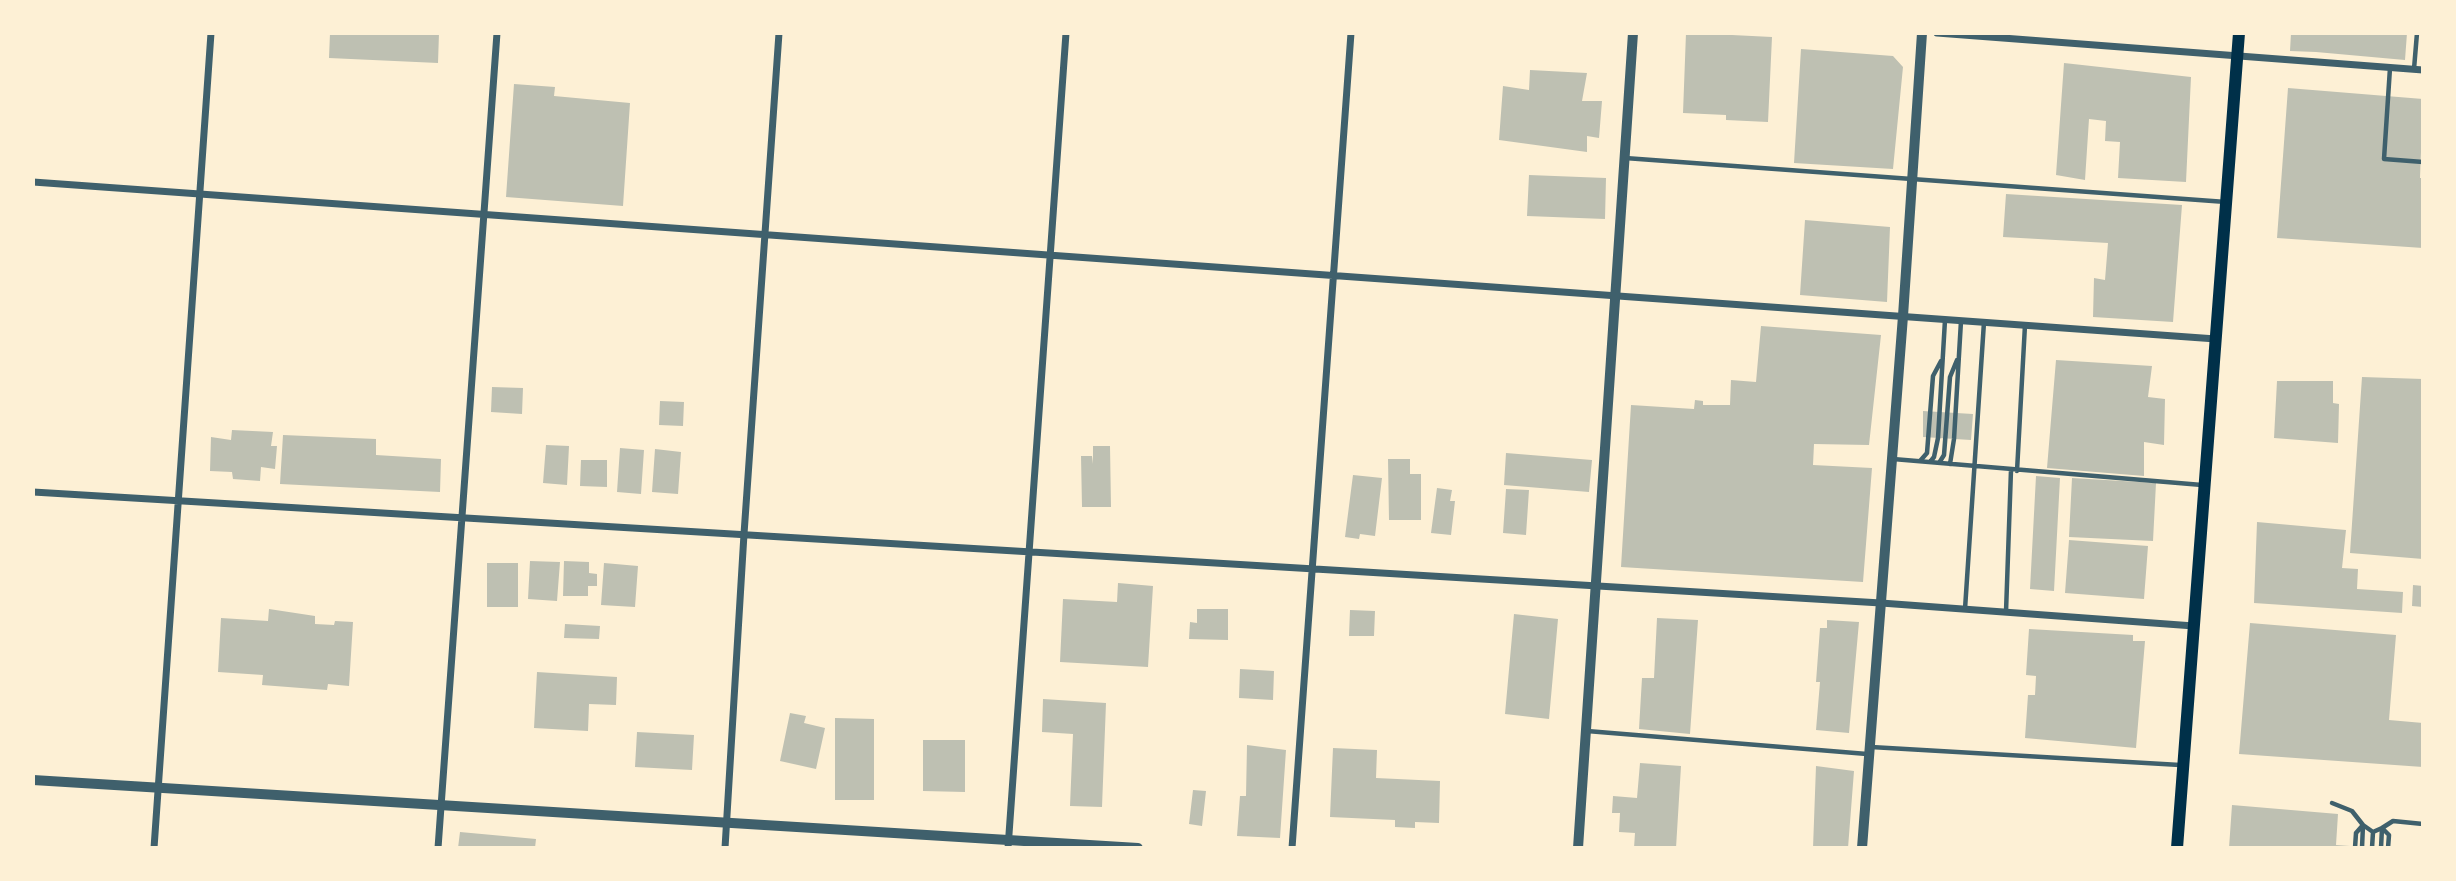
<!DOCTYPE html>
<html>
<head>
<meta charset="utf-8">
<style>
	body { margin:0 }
	#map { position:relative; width:2456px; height:881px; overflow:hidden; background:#fdf0d5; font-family:Manrope,sans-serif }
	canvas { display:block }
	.frame { position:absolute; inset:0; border:35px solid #fdf0d5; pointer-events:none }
</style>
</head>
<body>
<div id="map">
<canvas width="2456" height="881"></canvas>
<div class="frame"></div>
</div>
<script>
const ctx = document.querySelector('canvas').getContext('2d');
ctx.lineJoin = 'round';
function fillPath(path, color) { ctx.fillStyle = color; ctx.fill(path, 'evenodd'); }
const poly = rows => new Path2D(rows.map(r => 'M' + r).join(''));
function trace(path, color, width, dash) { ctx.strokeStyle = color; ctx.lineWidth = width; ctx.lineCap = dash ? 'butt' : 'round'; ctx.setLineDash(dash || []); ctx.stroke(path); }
fillPath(poly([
	[330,33,439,33,438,63,329,58],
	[1686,33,1732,33,1732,35,1772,37,1768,122,1726,120,1726,115,1683,113],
	[2291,33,2407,33,2405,60,2316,52,2290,51],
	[1801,49,1893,56,1903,67,1893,169,1794,163],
	[2064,63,2191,77,2186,182,2118,178,2120,142,2105,141,2106,121,2089,119,2085,180,2056,175],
	[1530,70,1587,73,1582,101,1602,101,1599,138,1587,136,1587,152,1499,140,1503,86,1529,90],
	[514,84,555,87,554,96,630,103,623,206,506,197],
	[2288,88,2423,99,2420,178,2423,178,2423,248,2277,238],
	[1529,175,1606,178,1605,219,1527,216],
	[2006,194,2182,205,2173,322,2093,317,2094,278,2105,280,2108,243,2003,237],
	[1805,220,1890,227,1887,302,1800,295],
	[1761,326,1881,335,1869,445,1814,444,1813,465,1872,468,1863,582,1621,567,1631,405,1694,409,1695,400,1703,401,1703,405,1730,405,1731,380,1756,382],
	[2056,360,2152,366,2148,397,2165,399,2164,445,2144,442,2144,476,2047,468],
	[2362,377,2423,379,2423,559,2350,553],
	[2277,381,2333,381,2333,403,2339,404,2338,443,2274,438],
	[492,387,523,388,522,414,491,412],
	[660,401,684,402,683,426,659,425],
	[1923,411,1973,414,1971,440,1923,437],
	[232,430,273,432,271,446,277,446,275,469,261,467,260,481,233,479,232,472,210,471,211,437,231,440],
	[283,435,376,439,376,455,441,459,440,492,280,484],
	[546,445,569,446,567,485,543,483],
	[1093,446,1110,446,1111,507,1082,507,1081,456,1092,456,1093,464],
	[620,448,644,450,641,494,617,492],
	[655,449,681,452,678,494,652,492],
	[1506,453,1592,460,1589,492,1504,485],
	[1388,459,1410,459,1410,474,1421,474,1421,520,1389,520],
	[581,460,607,460,607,487,580,486],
	[1353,475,1382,478,1375,536,1360,534,1359,539,1345,537],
	[2036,476,2060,478,2054,591,2030,589],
	[2072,478,2156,483,2153,541,2069,537],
	[1437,488,1452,490,1450,501,1455,501,1451,535,1431,533],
	[1506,489,1529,490,1526,535,1503,533],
	[2257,522,2346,530,2342,568,2358,569,2357,589,2403,592,2402,613,2254,603],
	[2069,540,2148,546,2144,599,2065,593],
	[530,561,560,562,557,601,528,599],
	[564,561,589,562,589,573,597,574,597,586,588,586,588,596,563,596],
	[487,563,518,563,518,607,487,607],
	[604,563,638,566,635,607,601,605],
	[1118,583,1153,586,1148,667,1060,662,1063,599,1117,602],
	[2413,585,2423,586,2423,607,2412,606],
	[269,609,315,616,315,624,334,625,335,621,353,622,349,686,328,684,327,690,262,685,263,675,218,672,221,618,268,621],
	[1197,609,1228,609,1228,640,1189,639,1190,622,1197,623],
	[1350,610,1375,611,1374,636,1349,636],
	[1514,614,1558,619,1549,719,1505,714],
	[1657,618,1698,620,1690,734,1639,729,1642,678,1654,678],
	[1827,620,1859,622,1849,733,1816,730,1820,682,1816,682,1820,628,1827,628],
	[2250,623,2396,635,2389,720,2423,723,2423,767,2239,754],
	[565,624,600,626,599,639,564,638],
	[2029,629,2133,635,2133,641,2145,641,2136,748,2025,738,2028,695,2035,695,2036,676,2026,675],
	[1240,669,1274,671,1273,700,1239,698],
	[537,672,617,677,616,705,589,704,588,731,534,728],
	[1043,699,1106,703,1102,807,1070,806,1073,734,1042,732],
	[790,713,806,716,804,723,825,728,816,769,780,761],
	[835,718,874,719,874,800,835,800],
	[637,732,694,735,692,770,635,767],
	[923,740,965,740,965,792,923,791],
	[1247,745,1286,750,1280,838,1237,836,1240,796,1246,796],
	[1333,748,1377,750,1376,778,1440,781,1439,823,1415,822,1415,828,1395,827,1395,820,1330,817],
	[1640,763,1681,766,1676,848,1634,848,1635,833,1619,832,1620,813,1612,813,1613,796,1637,798],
	[1816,766,1854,771,1848,848,1813,848],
	[1193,790,1206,791,1202,826,1189,824],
	[2232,805,2338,814,2336,845,2350,846,2350,848,2229,848],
	[460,832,536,839,535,848,458,848]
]), '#bec0b2');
trace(poly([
	[2390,68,2384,159,2423,162],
	[2414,69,2417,33],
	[1625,158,2226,202],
	[1893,459,2202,485],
	[1920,461,1927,453,1933,376,1941,361],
	[1930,462,1934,457,1938,438,1945,320],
	[1939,463,1944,455,1950,377,1957,360],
	[1950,464,1954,439,1961,321],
	[2017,471,2025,325],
	[1965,609,1984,322],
	[2006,612,2011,470],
	[1587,731,1867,754],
	[1871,747,2180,765],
	[2332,803,2352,811,2363,825,2362,848],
	[2355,848,2356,833,2363,825,2373,832],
	[2372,848,2373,832,2382,828,2389,835,2388,848],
	[2381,848,2382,828,2393,821,2423,824]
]), '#3f606c', 4.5);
trace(poly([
	[1937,33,2423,70],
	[33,182,2216,339],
	[33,492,1881,603,2194,626],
	[154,848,211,33],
	[438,848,497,33],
	[725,848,744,534,779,33],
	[1008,848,1066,33],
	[1292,848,1351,33]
]), '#3f606c', 7);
trace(poly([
	[33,780,1138,848],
	[1578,848,1633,33],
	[1862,848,1903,316,1922,33]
]), '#3f606c', 10);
trace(poly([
	[2177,848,2239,33]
]), '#003049', 12);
</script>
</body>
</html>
